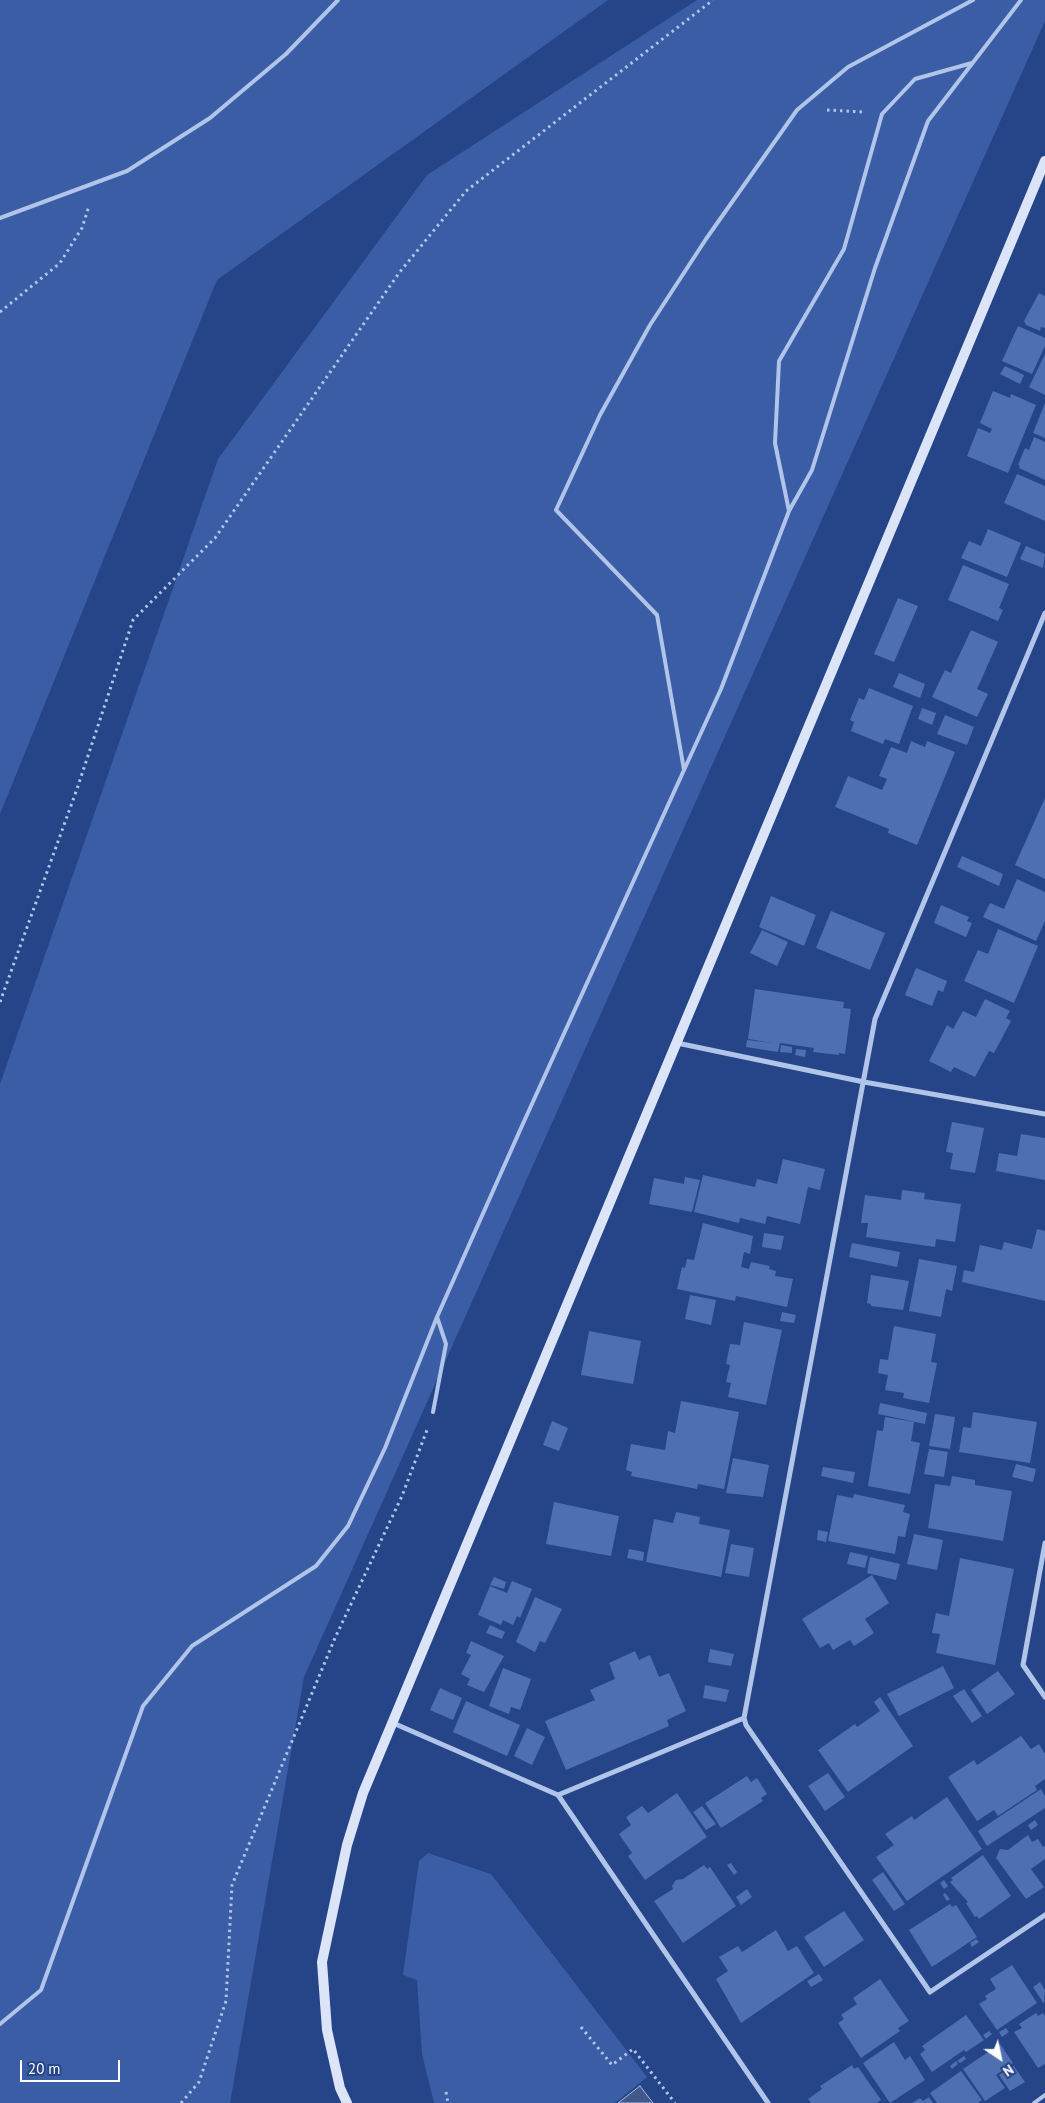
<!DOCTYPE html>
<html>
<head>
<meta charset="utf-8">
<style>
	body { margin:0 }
	#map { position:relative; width:1045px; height:2103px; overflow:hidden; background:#254588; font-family:"PT Sans",sans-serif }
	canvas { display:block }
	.north { position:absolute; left:975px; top:2033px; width:50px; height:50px; -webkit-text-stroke:4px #254588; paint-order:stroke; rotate:146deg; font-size:14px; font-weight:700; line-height:20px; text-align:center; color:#fff }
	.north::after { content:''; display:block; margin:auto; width:18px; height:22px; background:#fff; clip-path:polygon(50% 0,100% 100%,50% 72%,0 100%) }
	.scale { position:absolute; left:20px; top:2060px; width:100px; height:22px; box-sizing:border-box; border:2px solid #fff; border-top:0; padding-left:6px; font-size:15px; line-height:18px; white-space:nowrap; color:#fff; -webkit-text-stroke:4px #254588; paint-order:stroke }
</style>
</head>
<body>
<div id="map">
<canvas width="1045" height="2103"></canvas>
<div class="north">N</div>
<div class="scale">20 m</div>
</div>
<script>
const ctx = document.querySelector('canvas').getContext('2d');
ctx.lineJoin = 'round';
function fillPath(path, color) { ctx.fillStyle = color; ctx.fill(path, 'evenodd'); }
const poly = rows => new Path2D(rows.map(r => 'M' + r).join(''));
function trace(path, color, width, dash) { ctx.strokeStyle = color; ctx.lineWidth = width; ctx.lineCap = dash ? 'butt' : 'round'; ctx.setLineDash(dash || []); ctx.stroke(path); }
fillPath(poly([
	[0,0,608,0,217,280,0,814],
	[697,0,1045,0,1045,21,304,1677,230,2103,0,2103,0,1084,218,459,427,175],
	[428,1853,491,1874,647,2077,615,2103,434,2103,422,2054,417,1980,403,1975,419,1861]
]), '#3a5da5');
const water = poly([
	[640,2086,653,2103,618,2103,640,2086]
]);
fillPath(water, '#415889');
trace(water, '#a6beea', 1);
fillPath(poly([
	[1039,293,1045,296,1045,328,1041,327,1040,331,1026,325,1024,321],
	[1018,326,1045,338,1045,346,1032,374,1002,361],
	[1045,354,1045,395,1029,387],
	[1005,366,1024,375,1020,384,1000,374],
	[993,391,1010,398,1011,394,1036,405,1008,473,967,456,978,428,990,433,992,429,980,423],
	[1045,403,1045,438,1033,433],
	[1034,437,1045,442,1045,480,1019,468,1020,466,1018,465,1025,448,1029,450],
	[1017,474,1045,486,1045,521,1004,503],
	[988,529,1021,543,1007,577,961,558,969,541,981,546],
	[1026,546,1045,554,1043,568,1020,559],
	[963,565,1009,584,999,608,1003,610,998,621,948,600],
	[898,598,918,606,894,662,874,654],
	[971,630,998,642,977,689,988,694,977,717,932,697,945,670,951,673],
	[899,673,925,684,920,698,893,687],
	[869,688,913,706,899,744,885,739,883,744,851,731,854,722,850,720,859,698,864,700],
	[922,708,936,713,932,725,918,719],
	[945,715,974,727,967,745,937,734],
	[911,741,925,747,927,741,955,752,917,845,888,833,889,829,835,807,848,776,882,790,887,779,879,776,891,747,907,753],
	[1045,798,1045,879,1015,865],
	[962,856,1003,874,999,886,957,867],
	[1017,879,1045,892,1045,921,1036,941,983,917,990,903,1004,909],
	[771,896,816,915,804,946,759,927],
	[941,905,969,917,967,921,972,923,966,937,934,923],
	[831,911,885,933,870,970,816,948],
	[998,929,1038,946,1014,1003,964,981,978,950,988,954],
	[762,930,788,942,777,966,750,953],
	[916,968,947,981,943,992,938,990,932,1006,905,995],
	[755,989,844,1002,843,1008,851,1009,845,1054,839,1053,839,1055,813,1052,814,1048,780,1043,778,1052,746,1047,747,1040,773,1043,748,1039],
	[985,999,1010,1011,1006,1018,1011,1021,994,1053,989,1051,975,1077,954,1067,951,1072,929,1061,947,1025,953,1029,963,1011,976,1017],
	[781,1045,792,1047,792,1053,780,1052],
	[796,1049,806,1050,805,1057,795,1055],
	[952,1122,984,1128,975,1173,950,1169,953,1153,946,1152],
	[1021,1134,1045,1138,1045,1180,996,1171,999,1153,1017,1156],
	[783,1159,825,1169,820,1190,808,1187,800,1224,767,1216,765,1224,740,1218,739,1223,694,1212,703,1175,755,1187,757,1179,777,1184],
	[685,1177,700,1180,692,1212,649,1204,654,1178,684,1184],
	[902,1190,925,1193,924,1199,961,1204,955,1242,936,1239,935,1247,866,1237,868,1223,861,1223,865,1195,901,1200],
	[703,1223,753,1236,750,1254,744,1252,741,1267,749,1269,751,1262,770,1266,769,1269,776,1271,775,1276,793,1279,787,1307,736,1296,735,1301,677,1289,682,1267,685,1268,687,1259,694,1260],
	[1037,1229,1045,1231,1045,1301,962,1282,964,1270,974,1272,980,1245,1002,1250,1004,1242,1032,1249],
	[764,1233,784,1236,781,1250,762,1247],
	[852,1243,900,1252,897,1267,849,1257],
	[919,1259,957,1266,952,1291,946,1289,941,1317,909,1311],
	[871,1275,909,1281,903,1310,871,1306,871,1304,867,1303],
	[690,1295,716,1300,711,1325,685,1319],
	[782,1312,796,1315,794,1323,780,1321],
	[744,1322,782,1330,766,1405,728,1397,731,1383,726,1382,730,1365,726,1364,730,1344,740,1345],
	[894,1326,936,1334,931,1362,937,1363,929,1403,903,1398,904,1393,885,1390,888,1375,878,1373,880,1359,888,1360],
	[589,1331,641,1341,633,1384,581,1375],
	[681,1401,739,1412,724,1489,698,1484,697,1489,631,1476,632,1472,626,1470,631,1444,665,1450,668,1431,675,1433],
	[880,1403,927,1413,925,1424,878,1414],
	[973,1412,1037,1422,1030,1463,959,1452,963,1427,971,1428],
	[935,1414,955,1417,950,1449,929,1446],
	[885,1417,914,1422,911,1441,920,1443,910,1494,868,1486,877,1430,883,1431],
	[552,1421,568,1428,559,1451,543,1445],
	[929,1449,948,1452,944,1477,924,1474],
	[733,1458,769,1465,763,1497,726,1493],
	[1016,1464,1036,1469,1033,1482,1012,1477],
	[823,1467,855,1472,853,1483,821,1476],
	[952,1476,975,1480,975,1485,1012,1491,1003,1541,928,1528,935,1484,950,1486],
	[854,1494,905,1505,903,1512,910,1514,905,1537,898,1536,895,1554,828,1541,837,1495,853,1498],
	[554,1502,619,1516,611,1556,546,1544],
	[676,1512,700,1517,699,1524,730,1530,721,1577,646,1562,654,1519,673,1523],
	[818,1530,828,1532,826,1542,817,1540],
	[914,1534,943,1540,937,1570,907,1564],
	[731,1544,754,1548,749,1577,725,1573],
	[629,1549,644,1552,643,1561,627,1558],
	[850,1552,868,1556,865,1568,847,1564],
	[870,1557,900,1564,896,1580,867,1573],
	[960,1558,1014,1569,995,1665,936,1653,940,1634,932,1633,936,1613,949,1616],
	[872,1575,889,1603,865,1619,874,1633,854,1646,850,1640,833,1650,829,1643,820,1648,802,1619],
	[494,1577,506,1582,504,1589,490,1585],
	[512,1581,532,1589,520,1618,517,1616,513,1625,503,1620,501,1625,478,1615,490,1586,507,1593],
	[535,1597,562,1609,545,1643,540,1641,535,1652,516,1642],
	[490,1625,505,1632,502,1639,486,1633],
	[471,1641,504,1656,484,1692,467,1685,470,1679,461,1674,471,1655,466,1653],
	[710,1649,734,1654,731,1666,708,1662],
	[635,1651,639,1660,650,1655,659,1677,669,1673,686,1711,667,1720,669,1726,566,1770,545,1721,595,1700,590,1690,615,1679,609,1663],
	[943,1666,954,1688,899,1716,887,1694],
	[503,1668,531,1679,520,1710,511,1707,509,1714,489,1706],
	[998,1671,1015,1694,987,1714,971,1690],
	[705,1685,729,1690,726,1702,703,1698],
	[440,1688,462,1698,453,1720,430,1710],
	[964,1689,982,1716,972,1723,953,1696],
	[880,1697,913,1746,848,1792,818,1750,855,1724,857,1727,880,1711,874,1702],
	[466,1701,520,1725,507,1756,453,1732],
	[527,1728,545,1737,532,1765,514,1756],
	[1021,1736,1031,1749,1039,1744,1045,1754,1045,1779,1035,1786,1037,1790,998,1816,994,1810,977,1821,948,1777,974,1760,977,1765],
	[828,1773,845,1797,825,1811,808,1786],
	[747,1776,751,1782,757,1778,767,1794,761,1798,763,1801,721,1828,705,1803],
	[1041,1789,1045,1796,1045,1808,987,1846,978,1831],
	[677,1793,707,1837,645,1880,628,1856,632,1853,619,1834,631,1825,626,1817,642,1806,648,1813],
	[947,1797,982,1849,907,1901,876,1857,894,1845,885,1834,912,1816,914,1820],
	[702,1806,716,1824,706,1830,693,1812],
	[1035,1820,1038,1825,1031,1830,1028,1825],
	[1028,1835,1032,1842,1038,1839,1043,1847,1045,1846,1045,1859,1031,1869,1044,1887,1026,1899,996,1858,1000,1849,1008,1850],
	[983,1855,1011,1896,979,1919,977,1916,975,1917,966,1903,968,1902,950,1882,953,1880,951,1878],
	[731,1863,737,1872,734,1875,727,1865],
	[704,1865,707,1869,710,1867,736,1906,683,1943,654,1901,673,1889,672,1886,676,1880,683,1879],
	[883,1872,905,1904,894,1911,872,1880],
	[944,1880,948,1886,944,1889,940,1883],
	[747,1889,752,1897,741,1905,736,1897],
	[945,1893,950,1899,947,1901,943,1895],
	[950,1904,952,1907,956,1905,977,1937,932,1967,909,1930],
	[844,1911,864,1940,824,1967,804,1937],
	[776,1930,788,1951,797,1946,814,1973,741,2023,716,1979,728,1971,719,1957,738,1946,742,1952],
	[976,1939,979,1942,972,1947,970,1943],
	[1012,1965,1037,2003,997,2030,979,2004,987,1999,985,1996,996,1989,990,1979],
	[819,1974,823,1980,811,1987,807,1981],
	[880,1979,909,2021,898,2028,900,2031,861,2058,838,2023,844,2019,841,2015,857,2004,853,1998],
	[1040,1982,1045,1990,1044,2004,1033,1987],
	[1036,2013,1038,2016,1043,2013,1045,2016,1045,2064,1038,2068,1014,2032,1022,2028,1019,2024],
	[966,2015,984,2040,966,2052,964,2050,932,2072,920,2054,925,2050,922,2046],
	[1006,2028,1009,2032,1002,2037,999,2032],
	[989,2031,992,2034,986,2039,983,2035],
	[894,2042,905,2060,910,2056,925,2080,890,2103,863,2063],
	[1000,2044,1013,2063,996,2075,1005,2088,985,2101,963,2069],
	[964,2056,966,2059,960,2063,957,2061],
	[956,2061,958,2064,952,2069,950,2066],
	[852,2065,854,2069,858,2067,881,2100,877,2103,811,2103,808,2099,822,2089,820,2086],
	[1014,2066,1025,2082,1010,2091,999,2075],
	[961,2071,982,2100,978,2103,937,2103,930,2093],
	[929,2097,933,2103,912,2103,920,2098,923,2101]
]), '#4e6fb0');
trace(poly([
	[827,110,864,112],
	[0,312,60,263,82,228,89,206],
	[0,1002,77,789,133,620,215,538,399,273,466,191,713,0],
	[581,2027,612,2065,633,2049,675,2103],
	[446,2092,448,2103],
	[181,2103,199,2082,226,2001,232,1885,335,1638,402,1496,427,1430]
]), '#b1c4e9', 3, [2.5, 4]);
trace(poly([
	[0,218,127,171,210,118,286,54,338,0],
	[789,511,775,443,779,361,844,249,882,114,915,79,972,63],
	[684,770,721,689,789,511,812,470,875,268,928,121,1021,0],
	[433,1412,446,1344,437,1317],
	[0,2024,41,1990,143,1706,192,1646,316,1566,348,1526,385,1448,437,1317,521,1128,684,770,657,615,556,510,600,415,650,325,706,239,797,110,848,67,973,0],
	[1034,2103,1045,2095]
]), '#b1c4e9', 4);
trace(poly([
	[1045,613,875,1019,744,1718,746,1725,930,1992,1045,1915],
	[677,1043,864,1082,1045,1114],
	[1045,1543,1023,1665,1045,1697],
	[393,1723,558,1795,768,2103],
	[558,1795,744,1718]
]), '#b1c4e9', 5);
trace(poly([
	[347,2103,340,2088,327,2030,322,1962,347,1845,363,1793,1045,161]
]), '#dce5f8', 10);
</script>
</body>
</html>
